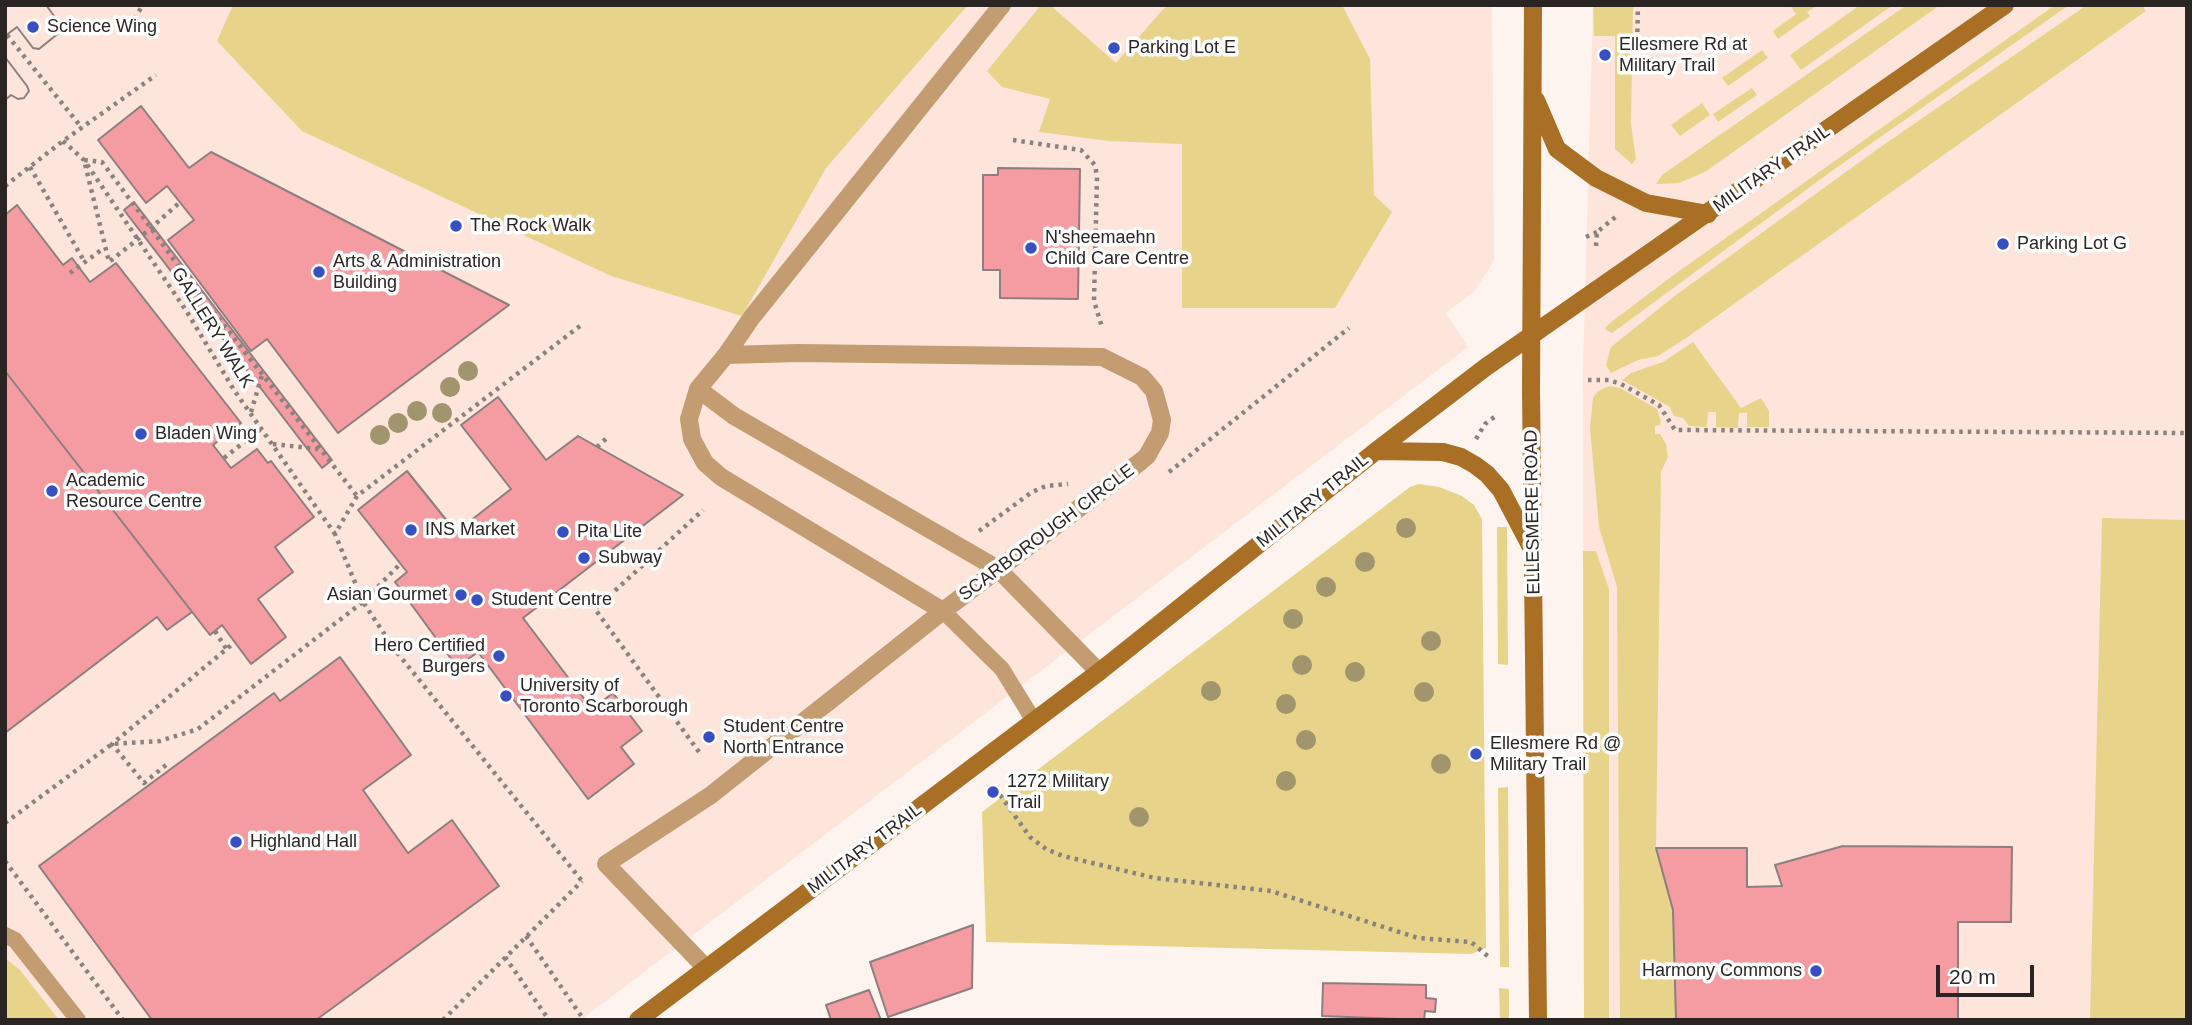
<!DOCTYPE html>
<html>
<head>
<meta charset="utf-8">
<style>
	body { margin:0 }
	#map { position:relative; width:2192px; height:1025px; overflow:hidden; background:#fdf4f0; font-family:Arial,sans-serif }
	canvas { display:block }
	.frame { position:absolute; inset:0; border:7px solid #2a2523; pointer-events:none }
	.scale { position:absolute; left:1936px; top:965px; width:98px; height:32px; box-sizing:border-box; border:4px solid #2a2523; border-top:0; padding-left:9px; font-size:21px; line-height:24px; white-space:nowrap; color:#2a2523; -webkit-text-stroke:5px #fff; paint-order:stroke }
</style>
</head>
<body>
<div id="map">
<canvas width="2192" height="1025"></canvas>
<div class="frame"></div>
<div class="scale">20 m</div>
</div>
<script>
const ctx = document.querySelector('canvas').getContext('2d');
ctx.lineJoin = 'round';
function fillPath(path, color) { ctx.fillStyle = color; ctx.fill(path, 'evenodd'); }
const poly = rows => new Path2D(rows.map(r => 'M' + r).join(''));
function trace(path, color, width, dash) { ctx.strokeStyle = color; ctx.lineWidth = width; ctx.lineCap = dash ? 'butt' : 'round'; ctx.setLineDash(dash || []); ctx.stroke(path); }
function label(font, color, halo, rows, align = 'center') {
  ctx.font = font + ' Arial,sans-serif'; ctx.lineWidth = 7; ctx.setLineDash([]); ctx.textBaseline = 'middle'; ctx.strokeStyle = halo; ctx.fillStyle = color; for (const [text, x, y, turn = 0] of rows) {
    ctx.save(); ctx.translate(x, y); ctx.rotate((+turn || 0) * Math.PI / 180); ctx.textAlign = isNaN(turn) ? turn : align; if (halo) ctx.strokeText(text, 0, 0); ctx.fillText(text, 0, 0); ctx.restore();
  }
}
fillPath(poly([
	[5,5,1492,5,1494,261,1474,292,1446,313,1468,347,581,1020,5,1020],
	[1593,5,2187,5,2187,1020,1584,1020,1583,369]
]), '#fde5dc');
fillPath(poly([
	[233,5,968,5,826,168,742,316,611,276,302,131,217,41],
	[1041,5,1050,5,1116,63,1167,5,1342,5,1370,59,1374,195,1392,212,1335,308,1182,308,1182,144,1109,141,1039,132,1050,99,1002,87,987,71],
	[1593,5,1633,5,1631,124,1636,159,1632,164,1615,149,1615,36,1594,36],
	[1790,5,1815,7,1807,12,1810,16,1778,39,1773,31,1796,14],
	[1860,5,1893,5,1801,70,1790,55],
	[1907,5,1940,5,1705,172,1679,183,1656,184,1662,175],
	[2055,5,2069,5,1829,173,1622,326,1612,333,1606,330,1605,328,1610,323,1675,274],
	[2087,5,2142,5,2146,11,1689,336,1658,356,1638,360,1611,373,1606,365,1611,347,1676,295,1879,148],
	[1762,50,1768,58,1728,86,1722,78],
	[1752,88,1757,95,1718,122,1713,114],
	[1702,103,1710,115,1680,136,1671,125],
	[1693,342,1741,408,1761,398,1769,411,1769,427,1747,427,1747,413,1739,413,1738,428,1716,427,1716,412,1708,412,1707,427,1689,426,1683,418,1674,416,1670,407,1622,380,1631,373,1663,362],
	[1609,386,1620,388,1657,409,1661,422,1660,425,1655,426,1655,434,1660,434,1666,444,1668,457,1661,472,1656,848,1673,910,1676,1020,1620,1020,1617,587,1599,527,1590,428,1593,398,1598,391],
	[1419,484,1439,487,1462,496,1474,505,1482,519,1486,948,1471,954,986,942,982,812,1410,487],
	[2102,518,2187,520,2187,1020,2090,1020],
	[1497,527,1507,527,1508,665,1498,664],
	[1583,551,1596,551,1609,589,1609,1020,1584,1020],
	[1508,787,1509,967,1500,967,1498,788],
	[5,958,20,970,59,1020,5,1020],
	[1499,988,1509,989,1509,1020,1500,1020]
]), '#e7d48a');
const building = poly([
	[5,5,46,5,60,24,60,32,39,49,33,48,17,27,5,36,5,5],
	[5,5,46,5,60,24,60,32,39,49,33,48,17,27,5,36,5,5],
	[5,57,27,86,29,91,24,98,18,99,11,95,5,100,5,57],
	[5,57,27,86,29,91,24,98,18,99,11,95,5,100,5,57],
	[141,106,189,168,211,152,509,305,338,433,267,339,251,351,168,240,194,220,167,186,146,203,98,140,141,106],
	[998,168,1080,169,1078,299,1000,298,1000,270,983,270,983,175,998,175,998,168],
	[134,202,332,460,322,468,124,210,134,202],
	[17,205,63,265,72,258,90,282,116,263,241,423,213,445,231,468,257,449,268,463,271,461,314,517,275,547,293,572,258,599,286,637,251,664,222,625,210,635,5,371,5,215,17,205],
	[5,371,192,612,167,630,157,617,5,733,5,371],
	[498,397,546,460,578,436,683,495,523,618,592,709,613,693,642,731,621,747,634,764,588,799,478,652,457,667,395,582,407,572,358,510,407,471,456,532,511,489,461,425,498,397],
	[340,657,411,755,363,790,408,853,452,820,499,886,316,1020,152,1020,39,866,274,693,280,701,340,657],
	[1843,846,2012,847,2011,922,1958,922,1958,1020,1676,1020,1673,910,1656,848,1747,848,1747,887,1782,886,1775,865,1843,846],
	[973,925,972,988,888,1017,870,962,973,925],
	[1323,983,1426,985,1426,998,1436,999,1435,1012,1425,1011,1424,1020,1322,1016,1323,983],
	[869,990,881,1020,831,1020,826,1005,869,990]
]);
fillPath(building, '#f49ca1');
trace(building, '#8d7e7f', 2);
trace(poly([
	[125,33,143,5],
	[7,35,82,128],
	[1637,49,1638,5],
	[1013,140,1081,150,1095,165,1097,177,1094,301,1102,327],
	[63,141,84,160,187,312,234,390,335,534],
	[30,167,84,261],
	[5,186,63,141,156,75],
	[178,204,151,228,138,239,109,262,84,160,102,162,151,228,184,274,357,496],
	[1586,237,1597,232],
	[1596,246,1597,232,1618,215],
	[70,273,104,248],
	[580,326,357,496,335,534,363,602,395,650,582,881],
	[1588,380,1609,380,1621,384,1659,405,1675,430,2187,433],
	[251,412,262,375],
	[1476,439,1485,424,1497,415],
	[273,444,318,449],
	[597,447,609,436],
	[224,458,262,428],
	[1169,472,1349,328],
	[979,531,1032,492,1046,486,1068,484],
	[215,631,227,650],
	[699,752,595,609,703,510],
	[166,765,144,783,112,744,235,642],
	[1000,795,1030,837,1046,849,1063,856,1155,878,1271,891,1418,938,1471,942,1490,958],
	[5,823,112,744,160,741,198,729,363,602,401,563],
	[5,861,123,1020],
	[526,936,584,1020],
	[505,957,549,1020],
	[443,1020,582,881]
]), '#89827f', 4.5, [3.5, 5]);
trace(poly([
	[943,611,1002,669,1034,721],
	[5,935,15,940,78,1020]
]), '#c39c71', 16);
trace(poly([
	[726,355,752,317,1002,5],
	[698,389,734,416,998,569,1099,672],
	[706,968,606,864,711,795,943,611,1140,462,1147,456,1160,433,1162,420,1154,391,1142,377,1102,357,798,353,726,355,698,389,689,419,692,439,705,463,721,477,943,611]
]), '#c39c71', 18);
trace(poly([
	[1533,5,1531,390,1538,1020],
	[1536,100,1557,149,1596,178,1646,203,1708,214],
	[1376,451,1443,452,1461,457,1475,465,1487,474,1501,490,1531,547],
	[638,1020,1099,672,1376,451,1486,367,2005,5]
]), '#a86f25', 18);
ctx.fillStyle = '#a1956d';
for (const [x, y] of [
	[468,371],
	[450,387],
	[417,411],
	[442,413],
	[398,423],
	[380,435],
	[1406,528],
	[1365,562],
	[1326,587],
	[1293,619],
	[1431,641],
	[1302,665],
	[1355,672],
	[1211,691],
	[1424,692],
	[1286,704],
	[1306,740],
	[1441,764],
	[1286,781],
	[1139,817]
]) { ctx.beginPath(); ctx.arc(x, y, 10, 0, 2 * Math.PI); ctx.fill(); }
for (const [x, y, r, color] of [
	[33,27,7,"#384fc1"],
	[1114,48,7,"#384fc1"],
	[1605,55,7,"#384fc1"],
	[456,226,7,"#384fc1"],
	[2003,244,7,"#384fc1"],
	[1031,248,7,"#384fc1"],
	[319,272,7,"#384fc1"],
	[141,434,7,"#384fc1"],
	[52,491,7,"#384fc1"],
	[411,530,7,"#384fc1"],
	[563,532,7,"#384fc1"],
	[584,558,7,"#384fc1"],
	[461,595,7,"#384fc1"],
	[477,600,7,"#384fc1"],
	[499,656,7,"#384fc1"],
	[506,696,7,"#384fc1"],
	[709,737,7,"#384fc1"],
	[1476,754,7,"#384fc1"],
	[993,792,7,"#384fc1"],
	[236,842,7,"#384fc1"],
	[1816,971,7,"#384fc1"]
]) { const dot = new Path2D(); dot.arc(x, y, r, 0, 2 * Math.PI); ctx.fillStyle = color; ctx.fill(dot); trace(dot, '#fff', 2.5); }
label('18px', '#2a2523', '#fff', [
	["Science Wing",47,27],
	["Ellesmere Rd at",1619,45],
	["Military Trail",1619,66],
	["Parking Lot E",1128,48],
	["The Rock Walk",470,226],
	["N'sheemaehn",1045,238],
	["Child Care Centre",1045,259],
	["Parking Lot G",2017,244],
	["Arts & Administration",333,262],
	["Building",333,283],
	["Bladen Wing",155,434],
	["Academic",66,481],
	["Resource Centre",66,502],
	["INS Market",425,530],
	["Pita Lite",577,532],
	["Subway",598,558],
	["Asian Gourmet",447,595,"right"],
	["Student Centre",491,600],
	["Hero Certified",485,646,"right"],
	["Burgers",485,667,"right"],
	["University of",520,686],
	["Toronto Scarborough",520,707],
	["Student Centre",723,727],
	["North Entrance",723,748],
	["Ellesmere Rd @",1490,744],
	["Military Trail",1490,765],
	["1272 Military",1007,782],
	["Trail",1007,803],
	["Highland Hall",250,842],
	["Harmony Commons",1802,971,"right"]
], 'left');
label('18px', '#2a2523', '#fff', [
	["MILITARY TRAIL",1772,169,-35],
	["GALLERY WALK",212,328,58],
	["MILITARY TRAIL",1313,501,-39],
	["ELLESMERE ROAD",1533,512,-91],
	["SCARBOROUGH CIRCLE",1047,533,-37],
	["MILITARY TRAIL",865,849,-37]
]);
</script>
</body>
</html>
